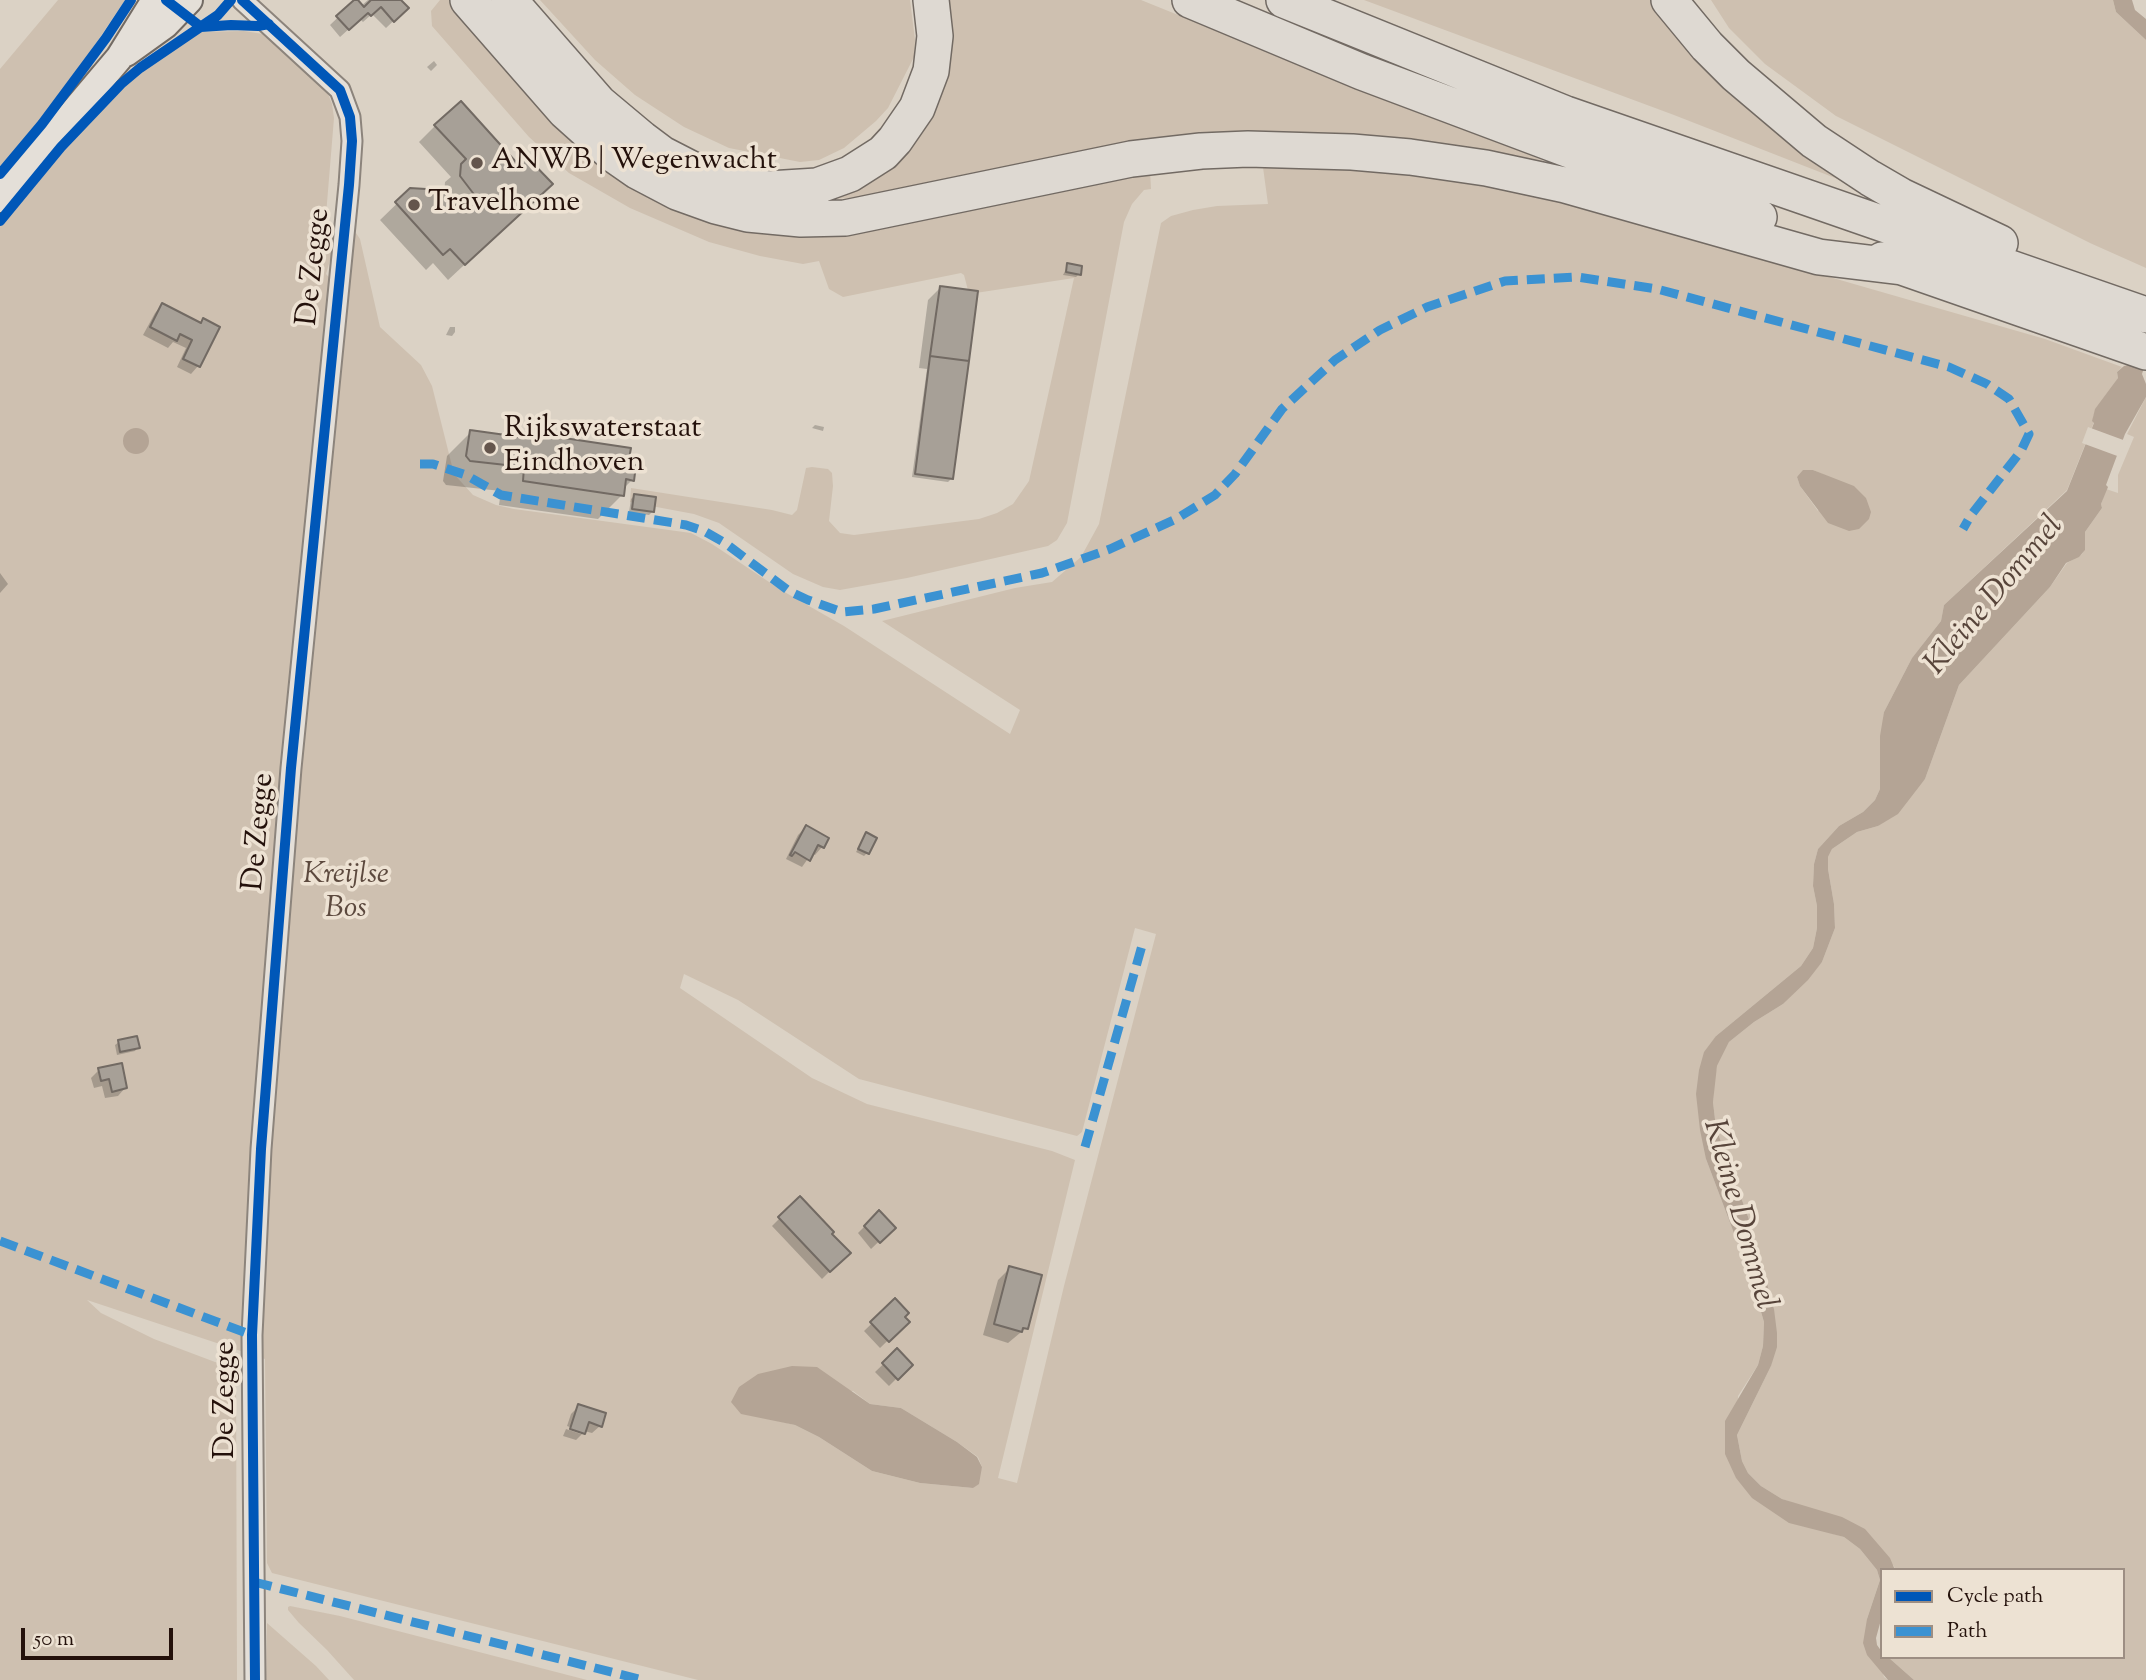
<!DOCTYPE html>
<html>
<head>
<meta charset="utf-8">
<style>
	body { margin:0 }
	#map { position:relative; width:2146px; height:1680px; overflow:hidden; background:#dbd2c5; font-family:"Sorts Mill Goudy",serif }
	canvas { display:block }
	.legend { position:absolute; left:1880px; top:1568px; width:245px; height:91px; box-sizing:border-box; background:#ede2d3; border:2px solid #9d8e83; margin:0; padding:9px 12px; list-style:none; font-size:21px; color:#24110b }
	.legend li { display:flex; align-items:center; gap:14px; height:35px }
	.legend b { width:35px; border:2px solid #9d8e83 }
	.scale { position:absolute; left:21px; top:1628px; width:152px; height:32px; box-sizing:border-box; border:4px solid #24110b; border-top:0; padding-left:9px; font-size:21px; line-height:24px; white-space:nowrap; color:#24110b; -webkit-text-stroke:5px #ede2d3; paint-order:stroke }
</style>
</head>
<body>
<div id="map">
<canvas width="2146" height="1680"></canvas>
<ul class="legend">
<li><b style="height:9px;background:#0057b8"></b>Cycle path</li>
<li><b style="height:9px;background:#3b92d2"></b>Path</li>
</ul>
<div class="scale">50 m</div>
</div>
<script>
const ctx = document.querySelector('canvas').getContext('2d');
ctx.lineJoin = 'round';
function fillPath(path, color) { ctx.fillStyle = color; ctx.fill(path, 'evenodd'); }
const poly = rows => new Path2D(rows.map(r => 'M' + r).join(''));
function trace(path, color, width, dash) { ctx.strokeStyle = color; ctx.lineWidth = width; ctx.lineCap = dash ? 'butt' : 'round'; ctx.setLineDash(dash || []); ctx.stroke(path); }
function label(font, color, halo, rows, align = 'center') {
  ctx.font = font + ' "Sorts Mill Goudy",serif'; ctx.lineWidth = 7; ctx.setLineDash([]); ctx.textBaseline = 'middle'; ctx.strokeStyle = halo; ctx.fillStyle = color; for (const [text, x, y, turn = 0] of rows) {
    ctx.save(); ctx.translate(x, y); ctx.rotate((+turn || 0) * Math.PI / 180); ctx.textAlign = isNaN(turn) ? turn : align; if (halo) ctx.strokeText(text, 0, 0); ctx.fillText(text, 0, 0); ctx.restore();
  }
}
fillPath(poly([
	[58,0,125,0,86,58,117,92,133,78,201,32,244,31,269,35,327,91,332,104,334,118,326,215,337,236,326,274,347,297,353,236,356,233,360,239,380,327,421,365,432,386,454,474,473,495,496,505,514,509,691,533,712,544,781,590,844,626,1010,734,1020,710,882,621,1015,588,1052,582,1081,557,1099,524,1161,223,1171,216,1193,210,1217,206,1268,204,1262,160,1461,179,1576,204,2045,339,2122,367,2117,372,2118,378,2115,384,2096,409,2093,417,2094,422,2067,490,1944,605,1941,621,1912,658,1884,712,1880,789,1875,800,1863,812,1839,826,1818,849,1814,864,1813,886,1817,906,1817,928,1813,948,1801,966,1716,1036,1706,1159,1752,1281,1764,1322,1763,1346,1758,1365,1738,1396,1736,1478,1820,1530,1844,1537,1860,1549,1877,1570,1880,1580,1867,1619,1884,1677,1888,1680,698,1680,272,1573,267,1563,265,1359,87,1300,101,1313,154,1339,215,1362,236,1367,237,1680,0,1680,0,69],
	[1813,470,1831,478,1818,511,1800,486,1797,477],
	[1135,928,1156,934,1064,1286,1017,1483,998,1478,1075,1160,1052,1151,867,1104,812,1078,680,988,684,974,738,1000,859,1079,1077,1136,1082,1132],
	[853,1391,870,1404,901,1408,957,1442,978,1457,982,1467,973,1488,920,1483,872,1471,819,1437,795,1425,745,1413],
	[440,0,460,0,750,220,1150,169,1151,189,1144,190,1132,204,1124,222,1067,523,1057,540,1048,546,907,578,840,590,823,587,793,574,719,523,694,514,630,502,631,488,772,510,792,515,797,510,806,468,812,467,828,469,832,473,833,486,829,521,840,533,854,535,979,519,997,513,1013,504,1029,481,1074,278,969,294,964,275,961,273,843,297,829,289,819,261,803,264,760,256,709,242,630,208,569,173,529,137,432,26,431,11],
	[540,0,910,0,915,40,914,57,888,108,876,121,844,148,819,160,800,162,729,148,684,127,635,95,595,60],
	[942,0,1141,0,1421,113,1526,153,1596,185,1427,148,824,200,902,148],
	[1364,0,1661,0,1899,203,1674,115],
	[1711,0,2113,0,2116,12,2146,40,2146,268,2090,243,1836,116,1765,64,1729,28],
	[2146,397,2146,1680,1914,1680,1888,1657,2123,1657,2123,1570,1895,1570,1894,1566,1810,1509,1782,1499,1761,1486,1748,1473,1742,1461,1737,1435,1771,1366,1774,1309,1751,1225,1716,1128,1713,1102,1714,1081,1717,1066,1729,1042,1754,1022,1783,1004,1822,962,1835,928,1834,904,1828,869,1828,857,1832,849,1857,832,1878,826,1925,779,1959,685,2050,587,2067,563,2082,554,2085,549,2085,532,2102,508,2101,504,2106,489,2118,493,2118,475,2134,437,2127,434],
	[290,1606,340,1616,587,1680,354,1680,327,1650,299,1623,288,1610,288,1607],
	[267,1623,316,1666,329,1680,266,1680]
]), '#cec0b0');
fillPath(poly([
	[2113,0,2132,0,2135,10,2146,19,2146,40,2116,12],
	[2146,361,2142,374,2146,384,2146,397,2125,434,2106,485,2108,487,2101,504,2102,508,2085,532,2085,550,2079,557,2066,563,2050,587,1959,685,1925,779,1898,814,1878,826,1857,832,1832,849,1828,857,1828,869,1834,904,1835,928,1822,962,1808,980,1783,1004,1754,1022,1729,1042,1717,1066,1713,1102,1716,1128,1751,1225,1774,1309,1777,1333,1777,1347,1771,1366,1737,1435,1742,1461,1748,1473,1761,1486,1782,1499,1842,1517,1865,1529,1890,1558,1895,1570,1882,1570,1882,1616,1876,1638,1877,1645,1882,1652,1882,1657,1888,1657,1914,1680,1888,1680,1867,1655,1863,1643,1867,1619,1880,1580,1877,1570,1860,1549,1844,1537,1789,1523,1752,1498,1736,1478,1725,1454,1725,1421,1758,1365,1763,1346,1764,1322,1752,1281,1706,1159,1700,1130,1696,1094,1699,1070,1704,1052,1716,1036,1801,966,1813,948,1817,928,1817,906,1813,886,1814,864,1818,849,1839,826,1863,812,1875,800,1880,789,1880,736,1884,712,1912,658,1941,621,1944,605,2067,491,2094,423,2092,421,2095,409,2118,378,2117,372,2124,366],
	'123 441a13 13 0 1 1 26 0a13 13 0 1 1-26 0Z',
	[1803,470,1813,470,1854,486,1866,498,1871,512,1869,519,1859,529,1849,531,1828,523,1800,486,1797,477],
	[792,1366,817,1367,870,1404,901,1408,957,1442,977,1457,982,1467,979,1484,973,1488,920,1483,872,1471,819,1437,795,1425,741,1414,731,1402,739,1387,758,1374]
]), '#b4a495');
fillPath(poly([
	[2088,427,2126,441,2120,457,2082,443]
]), '#dbd2c5');
fillPath(poly([
	[356,0,361,6,368,0,399,0,407,8,386,28,372,14,363,22,360,19,340,37,330,25],
	[434,61,437,65,431,71,427,67],
	[435,126,515,164,534,200,448,280,433,263,426,270,380,220,411,190,444,195,445,182,451,177,419,142],
	[1068,265,1079,274,1076,277,1063,275],
	[940,288,951,479,948,482,912,477,927,369,919,368,928,300],
	[162,305,200,324,198,366,191,374,177,367,186,348,173,342,168,348,143,335,155,313],
	[450,327,455,327,455,332,452,336,446,335],
	[815,425,824,427,823,431,812,428],
	[471,432,626,466,632,480,623,489,622,495,598,519,499,505,501,491,446,485,443,481,447,456],
	[634,496,652,512,649,515,629,512,631,499],
	[0,573,8,584,0,593],
	[806,827,822,847,815,855,812,853,802,867,786,859,798,835],
	[866,834,867,853,864,856,856,852],
	[119,1042,138,1047,135,1051,117,1055,115,1045],
	[99,1070,125,1088,118,1096,105,1098,102,1086,94,1088,91,1078],
	[800,1198,848,1253,822,1279,772,1226],
	[879,1212,893,1228,871,1249,858,1233],
	[1010,1268,1026,1328,1008,1343,983,1335,998,1280],
	[895,1301,907,1322,880,1348,864,1331],
	[897,1351,911,1364,889,1386,875,1372],
	[579,1406,600,1426,592,1433,584,1431,583,1433,576,1440,563,1436,566,1429,581,1434,581,1431,567,1426,571,1414]
]), '#0003');
const building = poly([
	[354,0,358,0,364,7,371,0,401,0,409,8,394,22,381,7,371,16,368,13,349,30,336,16,354,0],
	[461,101,516,162,524,154,553,184,465,265,450,249,443,255,395,202,410,188,442,190,461,211,476,197,460,176,461,164,466,159,434,125,461,101],
	[1067,263,1082,266,1081,275,1066,272,1067,263],
	[940,286,978,291,969,361,930,356,940,286],
	[162,303,201,323,203,318,220,327,200,367,183,359,192,340,180,334,177,341,150,327,162,303],
	[930,356,969,361,953,479,915,474,930,356],
	[470,430,520,437,524,432,631,448,628,464,636,465,634,481,626,479,624,496,523,481,524,467,470,461,466,456,470,430],
	[634,494,656,497,654,512,632,509,634,494],
	[806,825,829,838,824,848,818,845,810,861,795,852,792,856,790,855,806,825],
	[866,832,877,838,869,854,858,849,866,832],
	[137,1036,140,1048,120,1052,118,1040,137,1036],
	[122,1063,127,1088,112,1092,109,1079,101,1081,98,1068,122,1063],
	[800,1196,834,1232,832,1234,851,1253,830,1272,778,1217,800,1196],
	[879,1210,896,1228,880,1243,864,1226,879,1210],
	[1009,1266,1042,1275,1028,1329,1023,1328,1022,1332,994,1324,1009,1266],
	[895,1298,909,1313,905,1317,910,1322,889,1342,870,1322,895,1298],
	[897,1348,913,1365,898,1380,882,1363,897,1348],
	[578,1404,606,1413,602,1427,589,1422,585,1434,570,1429,578,1404]
]);
fillPath(building, '#a7a097');
trace(building, '#726a63', 2);
const street = poly([
	[242,0,340,90,350,117,352,141,349,185,291,768,261,1149,252,1335,255,1680]
]);
const secondary = poly([
	[126,53,165,25,189,0],
	[0,199,119,58,155,0]
]);
const highway = poly([
	[468,0,565,111,614,155,637,171,677,192,716,206,748,214,801,219,845,218,1131,159,1201,151,1248,149,1352,152,1410,157,1486,168,1565,185,1819,257,1902,267],
	[509,0,599,103,642,139,662,154,699,173,735,185,769,189,817,186,850,174,883,153,895,140,917,108,931,71,935,36,931,0],
	[1190,0,1362,72,1631,173,1759,217],
	[1284,0,1566,114,2146,315],
	[1669,0,1707,46,1736,75,1814,141,1870,178,1901,196,2000,243],
	[1882,260,2146,352]
]);
trace(street, '#8c847c', 23);
trace(secondary, '#726a63', 30);
trace(highway, '#726a63', 38);
trace(street, '#e4dfd8', 19);
trace(secondary, '#e4dfd8', 26);
trace(highway, '#ded9d2', 35);
trace(poly([
	[420,464,433,464,466,475,501,495,686,525,704,531,725,543,789,591,808,600,842,612,874,609,1042,573,1110,549,1176,519,1215,495,1235,474,1282,409,1335,360,1380,330,1427,307,1505,281,1577,277,1657,289,1949,367,1987,384,2009,399,2029,434,2021,451,1971,515,1963,529],
	[1085,1147,1143,942],
	[0,1241,252,1335],
	[254,1582,643,1680]
]), '#3b92d2', 9, [18, 9]);
trace(poly([
	[166,0,201,27,231,25,258,26,269,24],
	[242,0,340,90,350,117,352,141,349,185,291,768,261,1149,252,1335,255,1680],
	[0,174,42,124,106,38,131,0],
	[0,221,61,147,121,84,140,68,218,15,231,0]
]), '#0057b8', 10);
for (const [x, y, r, color] of [
	[477,163,7,"#64554c"],
	[414,205,7,"#64554c"],
	[490,448,7,"#64554c"]
]) { const dot = new Path2D(); dot.arc(x, y, r, 0, 2 * Math.PI); ctx.fillStyle = color; ctx.fill(dot); trace(dot, '#ede2d3', 2.5); }
label('30px', '#24110b', '#ede2d3', [
	["ANWB | Wegenwacht",491,163],
	["Travelhome",428,205],
	["Rijkswaterstaat",504,431],
	["Eindhoven",504,465]
], 'left');
label('30px', '#24110b', '#ede2d3', [
	["De Zegge",316,267,-84],
	["De Zegge",261,832,-85],
	["De Zegge",228,1400,-90]
]);
label('italic 30px', '#5c493e', '#ede2d3', [
	["Kreijlse",346,877],
	["Bos",346,911]
]);
label('italic 32px', '#57443a', '#ede2d3', [
	["Kleine Dommel",1996,597,-50],
	["Kleine Dommel",1737,1215,74]
]);
</script>
</body>
</html>
